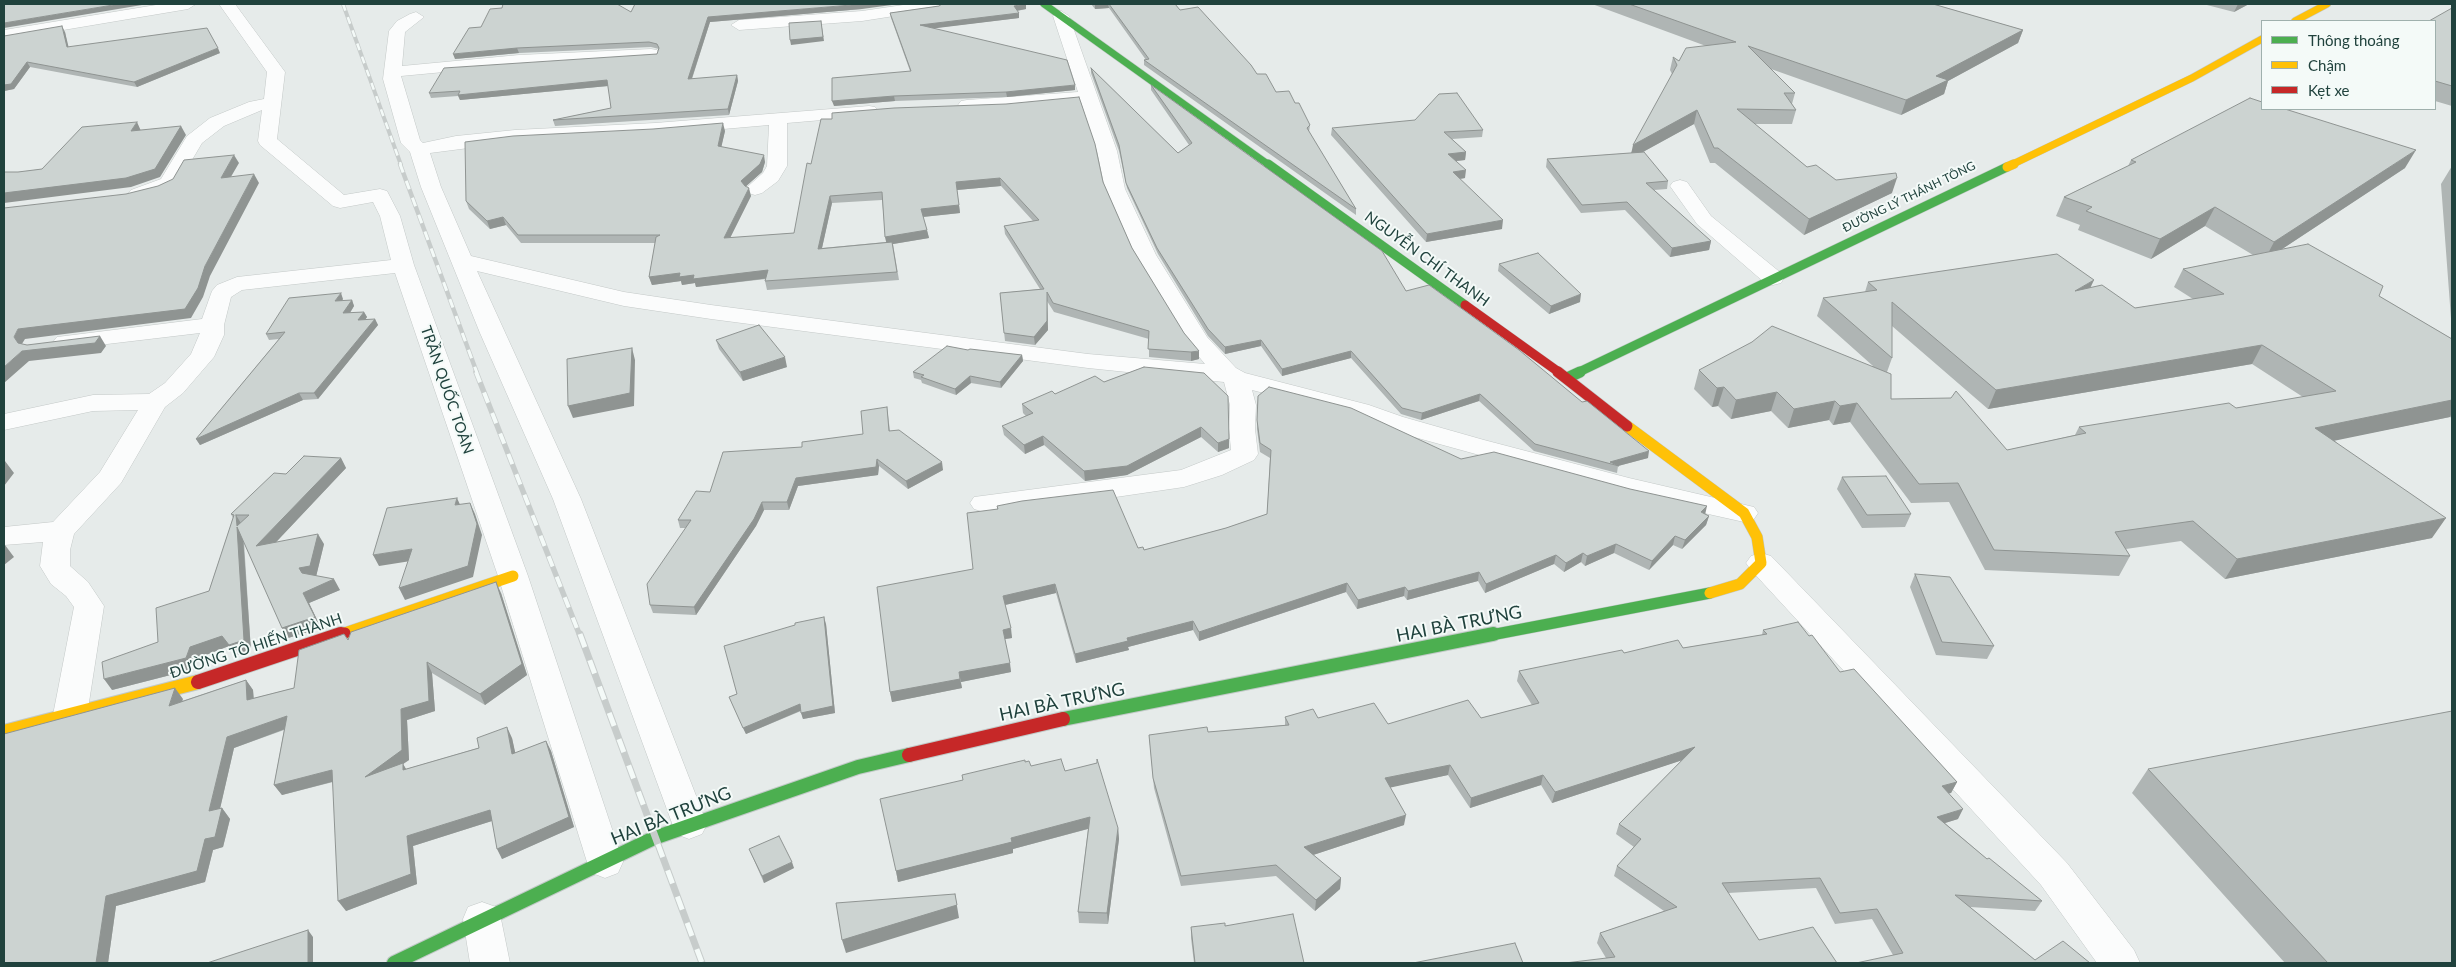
<!DOCTYPE html>
<html>
<head>
<meta charset="utf-8">
<style>
	body { margin:0 }
	#map { position:relative; width:2456px; height:967px; overflow:hidden; background:#e6ebea; font-family:Lato,sans-serif }
	canvas { display:block }
	.frame { position:absolute; inset:0; border:5px solid #20423d; pointer-events:none }
	.legend { position:absolute; left:2261px; top:20px; width:175px; height:90px; box-sizing:border-box; background:#f4faf8; border:1px solid #9fb0ad; margin:0; padding:6px 9px; list-style:none; font-size:15px; color:#20423d }
	.legend li { display:flex; align-items:center; gap:10px; height:25px }
	.legend b { width:25px; border:1px solid #9fb0ad }
</style>
</head>
<body>
<div id="map">
<canvas width="2456" height="967"></canvas>
<div class="frame"></div>
<ul class="legend">
<li><b style="height:6px;background:#4caf50"></b>Thông thoáng</li>
<li><b style="height:6px;background:#ffc107"></b>Chậm</li>
<li><b style="height:6px;background:#c62828"></b>Kẹt xe</li>
</ul>
</div>
<script>
const ctx = document.querySelector('canvas').getContext('2d');
ctx.lineJoin = 'round';
const poly = rows => new Path2D(rows.map(r => 'M' + r).join(''));
function trace(path, color, width, dash) { ctx.strokeStyle = color; ctx.lineWidth = width; ctx.lineCap = dash ? 'butt' : 'round'; ctx.setLineDash(dash || []); ctx.stroke(path); }
function fillPath(path, color) { ctx.fillStyle = color; ctx.fill(path, 'evenodd'); }
function label(font, color, halo, rows, align = 'center') {
  ctx.font = font + ' Lato,sans-serif'; ctx.lineWidth = 4; ctx.setLineDash([]); ctx.textBaseline = 'middle'; ctx.strokeStyle = halo; ctx.fillStyle = color; for (const [text, x, y, turn = 0] of rows) {
    ctx.save(); ctx.translate(x, y); ctx.rotate((+turn || 0) * Math.PI / 180); ctx.textAlign = isNaN(turn) ? turn : align; if (halo) ctx.strokeText(text, 0, 0); ctx.fillText(text, 0, 0); ctx.restore();
  }
}
const street = poly([
	[162,4,196,4,188,9,4,40,4,30,162,4],
	[219,4,235,4,285,72,277,139,344,195,380,189,387,191,400,216,414,265,528,576,623,862,618,873,605,878,592,873,587,862,498,576,395,273,242,290,231,297,224,325,224,335,214,357,183,393,165,407,121,483,74,534,70,550,70,566,88,582,104,606,87,715,82,724,70,728,58,724,53,715,74,607,66,596,51,584,40,566,43,542,4,545,4,527,53,522,100,472,138,410,93,411,4,430,4,414,93,395,149,394,165,383,191,354,200,333,65,349,57,347,53,342,57,337,202,319,212,291,217,285,237,277,391,260,380,216,373,202,340,208,333,206,260,145,258,141,262,110,224,126,202,143,176,187,138,200,131,198,128,194,131,190,161,179,187,136,210,118,249,102,264,99,267,72,219,4],
	[910,4,947,4,939,9,862,21,739,30,731,25,739,20,862,11,910,4],
	[1061,11,1069,16,1117,151,1125,189,1156,255,1207,337,1236,368,1245,373,1369,405,1403,417,1484,440,1629,478,1754,507,1758,513,1754,519,1744,522,1628,496,1385,429,1351,415,1252,390,1256,405,1255,429,1258,454,1254,460,1222,475,1184,487,1075,503,984,512,974,509,970,503,974,497,1181,470,1231,450,1229,429,1230,405,1224,382,1088,368,711,319,624,306,477,271,581,499,707,824,702,834,689,839,676,834,553,499,480,333,421,187,410,152,401,143,383,79,389,31,397,21,410,14,416,12,424,17,405,32,402,66,519,55,651,49,657,50,659,54,657,58,651,59,519,65,401,76,420,140,423,143,456,136,515,130,655,123,869,106,875,107,878,111,875,115,869,116,787,123,787,166,778,181,762,193,755,195,748,193,745,189,763,173,767,166,769,125,655,135,515,142,430,153,441,187,471,256,624,292,711,305,1088,354,1205,364,1186,341,1134,255,1105,189,1097,151,1081,102,967,110,961,109,958,105,961,101,967,100,1078,92,1053,16,1061,11],
	[1680,180,1687,182,1711,216,1781,273,1784,278,1781,283,1773,285,1765,283,1697,224,1670,186,1673,182,1680,180],
	[1761,553,1771,556,2067,863,2134,950,2140,963,2097,963,2041,885,1751,570,1746,563,1751,556,1761,553],
	[482,902,496,907,501,919,510,963,470,963,463,919,468,907,482,902]
]);
const fastFar3 = poly([
	[1044,4,1269,165]
]);
const fastFar2 = poly([
	[1268,164,1465,305],
	[1577,373,2007,167]
]);
const fastFar1 = poly([
	[1567,378,1580,372],
	[1486,636,1710,593]
]);
const fast = poly([
	[1063,719,1493,634],
	[394,963,654,838,858,767,909,755]
]);
const slowFar3 = poly([
	[2295,21,2327,4],
	[2011,165,2192,78,2262,39]
]);
const slowFar2 = poly([
	[2007,167,2014,164]
]);
const slowFar1 = poly([
	[1627,426,1744,513,1757,537,1761,563,1740,584,1710,593],
	[345,633,513,576]
]);
const slow = poly([
	[4,732,198,682]
]);
const jamFar2 = poly([
	[1465,305,1560,373]
]);
const jamFar1 = poly([
	[1558,372,1627,426],
	[337,636,345,633]
]);
const jam = poly([
	[198,682,341,634],
	[909,755,1063,719]
]);
trace(street, '#c3c8c7', 1);
trace(fastFar3, '#c1c9c7', 8);
trace(fastFar2, '#c1c9c7', 10);
trace(fastFar1, '#c1c9c7', 12);
trace(fast, '#c1c9c7', 16);
trace(slowFar3, '#c1c9c7', 8);
trace(slowFar2, '#c1c9c7', 10);
trace(slowFar1, '#c1c9c7', 12);
trace(slow, '#c1c9c7', 16);
trace(jamFar2, '#c1c9c7', 10);
trace(jamFar1, '#c1c9c7', 12);
trace(jam, '#c1c9c7', 16);
fillPath(street, '#fbfcfc');
trace(fastFar3, '#4caf50', 7);
trace(fastFar2, '#4caf50', 9);
trace(fastFar1, '#4caf50', 11);
trace(fast, '#4caf50', 14);
trace(slowFar3, '#ffc107', 7);
trace(slowFar2, '#ffc107', 9);
trace(slowFar1, '#ffc107', 11);
trace(slow, '#ffc107', 14);
trace(jamFar2, '#c62828', 9);
trace(jamFar1, '#c62828', 11);
trace(jam, '#c62828', 14);
const railFar3 = poly([
	[343,4,401,165]
]);
const railFar2 = poly([
	[400,164,477,373]
]);
const railFar1 = poly([
	[476,372,580,636]
]);
const rail = poly([
	[580,634,702,963]
]);
trace(railFar3, '#c7cccb', 4);
trace(railFar2, '#c7cccb', 4.5);
trace(railFar1, '#c7cccb', 5.5);
trace(rail, '#c7cccb', 7);
trace(railFar3, '#f4faf8', 2.5, [7]);
trace(railFar2, '#f4faf8', 3, [9]);
trace(railFar1, '#f4faf8', 4, [11]);
trace(rail, '#f4faf8', 5, [14]);
fillPath(poly([
	[1091,4,1175,4,1180,10,1257,74,1276,92,1295,103,1310,125,1309,132,1356,209,1356,215,1144,65,1144,60,1146,60,1109,8,1095,9],
	[1592,4,1933,4,2023,30,2018,43,1948,81,1944,94,1901,115,1771,69,1795,93,1792,104,1796,110,1792,124,1755,124,1807,167,1836,180,1892,193,1804,235,1715,163,1710,163,1694,124,1643,152,1668,181,1667,189,1654,190,1711,241,1709,250,1670,257,1625,210,1581,213,1546,167,1547,159,1631,153,1672,74,1670,70,1673,57,1679,61,1706,46],
	[2203,4,2249,4,2234,12],
	[939,6,1026,9,1017,11,1019,18,934,28,1075,90,1007,97,895,101,834,106,910,71,891,18,890,13],
	[2452,8,2452,106,2435,101,2435,21],
	[862,9,710,22,692,79,737,75,738,81,729,115,555,126,553,120,611,108,608,86,460,100,458,96,431,98,429,93,657,54,659,49,651,47,519,53,455,59,631,12],
	[65,32,68,47,220,53,137,87,30,67,14,89,4,91,4,36],
	[1091,68,1178,153,1189,145,1151,90,1151,85,1406,291,1648,458,1618,466,1617,473,1534,451,1479,401,1421,420,1401,414,1351,358,1282,376,1261,346,1225,354,1208,336,1158,254,1127,188,1119,151,1091,73],
	[1332,128,1483,130,1482,137,1452,139,1466,152,1465,160,1456,161,1465,178,1460,179,1502,229,1426,242,1331,135],
	[725,131,721,147,765,162,762,172,745,187,751,196,730,238,794,233,811,164,1103,182,1132,248,1199,359,1191,361,1149,357,1149,339,1054,312,1047,301,1048,330,1035,345,1005,341,1000,293,1040,289,1005,234,1004,226,1033,221,1001,186,957,190,960,213,923,217,929,238,893,244,899,280,767,290,765,281,766,279,696,287,695,283,682,285,681,281,652,285,649,277,655,243,521,243,506,225,490,229,469,209,466,201],
	[882,200,886,242,822,248,832,203],
	[2131,160,2405,168,2282,249,2379,296,2452,339,2452,418,2450,417,2334,440,2432,538,2225,579,2181,541,2126,549,2130,556,2119,576,1985,570,1949,502,1911,503,1850,422,1833,425,1829,420,1788,428,1771,411,1731,419,1718,406,1712,407,1694,389,1699,370,1873,366,1817,316,1823,298,1865,292,1868,282,2090,288,2135,308,2193,299,2174,287,2183,269,2253,255,2205,226,2151,259,2078,230,2080,225,2056,216,2064,197,2128,166],
	[1892,326,1988,409,2252,364,2303,397,2236,408,2079,427,2075,435,2007,450,1891,399,1887,372,1892,358],
	[2452,166,2452,332,2441,184],
	[1499,264,1580,302,1549,314,1498,271],
	[343,299,342,301,352,300,354,306,350,313,364,312,367,317,365,320,375,319,378,325,318,399,303,400,200,445,196,439,279,339,269,340,266,334],
	[716,340,787,367,743,381,719,349],
	[968,350,1022,355,1023,361,1001,388,971,383,956,395,922,383,921,380,914,378,913,372],
	[1144,367,1229,448,1218,452,1201,437,1127,475,1085,481,1044,445,1025,454,1004,435,1002,426,1026,416,1023,413,1022,404,1055,394,1104,382],
	[1258,396,1461,459,1705,514,1709,516,1706,525,1682,549,1673,545,1649,570,1614,553,1585,566,1581,562,1564,572,1554,564,1485,593,1478,581,1407,600,1404,596,1357,609,1346,592,1199,641,1193,630,1128,647,1129,650,1076,663,1056,593,1005,605,1012,638,1005,639,1011,672,961,682,962,688,892,702,890,692,973,569,997,509,997,506,1144,550,1226,528,1267,514,1270,458,1260,452,1257,429],
	[887,407,890,431,943,470,908,489,879,466,878,475,798,486,789,510,764,510,756,526,696,615,653,613,650,605,686,528,680,528,678,520,710,492,863,434],
	[341,458,346,468,276,542,324,544,316,576,340,590,309,603,321,628,288,638,244,542,251,651,235,656,229,646,198,658,194,669,112,690,158,642,209,591,233,518,231,514,286,474],
	[1842,477,1911,514,1905,527,1862,528,1837,489],
	[1915,574,1994,646,1987,659,1936,655,1910,587],
	[501,593,527,675,485,705,432,673,435,711,407,720,409,760,403,764,406,769,512,738,515,753,546,741,551,751,574,827,502,859,492,821,413,846,417,884,346,911,333,782,282,795,274,785,284,730,234,748,220,808,222,808,230,819,223,847,213,850,205,882,116,906,108,963,4,963,183,699,182,701,246,680,253,690,254,698,294,688,348,640],
	[826,624,835,713,803,719,801,711,746,734,729,697,737,694],
	[1763,630,1809,636,1840,672,1957,782,1951,793,1949,793,1958,819,1945,823,1987,859,2042,901,2035,911,1970,907,2035,960,2090,963,1893,955,1872,919,1835,924,1816,888,1728,893,1759,940,1837,963,1606,958,1597,943,1600,933,1664,911,1614,876,1617,866,1634,847,1616,834,1619,824,1682,760,1552,803,1541,785,1470,808,1448,775,1390,787,1404,825,1313,855,1341,878,1340,889,1315,911,1276,876,1181,886,1154,788,1149,735,1208,732,1285,725,1285,717,1318,718,1388,724,1481,718,1532,705,1517,681,1519,671,1624,653,1683,648,1762,635],
	[1025,762,1031,766,1065,771,1118,828,1119,839,1108,924,1079,923,1078,912,1088,829,1013,849,1013,853,898,882,896,871,963,780],
	[2148,769,2452,963,2285,963,2132,793],
	[749,849,794,868,764,883],
	[1225,926,1304,963,1194,963,1191,938,1191,927]
]), '#afb5b4');
fillPath(poly([
	[119,4,148,4,4,28,4,23],
	[863,4,899,4,862,9,710,22,690,84,688,79,708,17],
	[1026,4,1026,9,1015,11,1014,6],
	[1095,4,1108,4,1109,8,1095,9],
	[2238,4,2249,4,2234,12],
	[1019,13,1019,18,921,30,920,25],
	[821,21,824,41,791,45,790,40],
	[62,26,65,32,70,53,67,47],
	[2023,30,2018,43,1948,81,1944,94,1901,115,1906,100,1936,76],
	[218,48,220,53,137,87,134,82],
	[517,48,519,53,455,59,453,54],
	[27,62,30,67,14,89,4,91,4,85],
	[737,75,738,81,729,115,728,109],
	[607,80,608,86,460,100,458,95],
	[1075,85,1075,90,1007,97,1006,92],
	[894,96,895,101,834,106,832,101],
	[1697,110,1694,124,1630,159,1633,145],
	[137,122,141,131,131,131],
	[723,123,725,131,720,153,718,146],
	[181,126,186,135,160,177,131,187,4,203,4,193],
	[2416,150,2405,168,2264,261,2274,242],
	[1466,152,1465,160,1447,162,1448,154],
	[234,155,239,163,225,187,221,178],
	[764,155,765,162,762,172,743,189,741,181],
	[1466,170,1465,178,1452,180,1453,172],
	[254,174,259,183,210,276,203,297,191,318,25,339,20,347,14,337,18,329,205,266],
	[1000,178,1001,186,957,190,956,182],
	[1897,178,1892,193,1804,235,1809,219],
	[749,188,751,196,726,246,724,238],
	[830,196,832,203,820,257,818,249],
	[959,205,960,213,922,217,921,209],
	[2215,207,2205,226,2151,259,2160,239],
	[503,217,506,225,490,229,487,221],
	[1503,220,1502,229,1426,242,1427,234],
	[927,230,929,238,893,244,899,280,893,244,887,245,885,237],
	[1711,241,1709,250,1670,257,1672,248],
	[768,270,770,278,696,287,695,283,682,285,681,281,652,285,649,277,680,273,694,275],
	[2094,280,2086,297,2075,291],
	[1047,292,1048,330,1035,345,1034,337],
	[341,293,343,299,338,307,335,301],
	[1581,294,1580,302,1549,314,1551,306],
	[352,300,354,306,346,319,343,313],
	[364,312,367,317,361,326,358,320],
	[375,319,378,325,318,399,314,393],
	[100,336,106,346,101,353,29,361,4,383,4,367,22,351],
	[1261,340,1261,346,1225,354,1225,347],
	[2262,345,2252,364,1988,409,1996,390],
	[632,348,635,360,634,406,573,418,568,406],
	[1199,351,1199,359,1191,361,1191,352],
	[1351,351,1351,358,1282,376,1282,369],
	[1022,355,1023,361,1001,388,1000,382],
	[785,357,787,367,743,381,740,372],
	[970,376,971,383,956,395,955,389],
	[1724,387,1718,406,1712,407,1717,388],
	[1777,392,1771,411,1731,419,1736,400],
	[299,393,303,400,200,445,196,439],
	[1480,394,1479,401,1421,420,1422,413],
	[2452,400,2452,413,2450,417,2304,447,2315,428],
	[1835,401,1829,420,1788,428,1794,409],
	[1857,403,1850,422,1833,425,1840,406],
	[1201,427,1201,437,1127,475,1085,481,1084,471],
	[1043,436,1044,445,1025,454,1024,445],
	[1229,439,1229,448,1218,452,1218,443],
	[1649,451,1648,458,1618,466,1610,462],
	[341,458,346,468,263,556,256,546],
	[877,459,879,466,878,475,798,486,789,510,787,502,796,478],
	[5,461,14,473,4,486,4,463],
	[942,462,943,470,908,489,906,481],
	[457,498,462,509,455,505],
	[762,502,764,510,756,526,696,615,694,607],
	[470,503,475,514,482,535,473,577,405,600,399,588],
	[1707,506,1705,515,1701,512],
	[236,515,242,525,237,526],
	[1709,516,1706,525,1682,549,1685,540],
	[2446,518,2432,538,2225,579,2237,559],
	[237,527,243,537,251,651,235,656,229,646,198,658,194,669,112,690,104,679,186,658],
	[318,534,324,544,316,577,305,579,299,568],
	[1675,536,1673,545,1649,570,1652,561],
	[1616,544,1614,553,1585,566,1587,556],
	[5,545,14,557,4,565,4,546],
	[412,549,417,560,379,566,373,555],
	[1583,553,1581,562,1564,572,1566,563],
	[1556,555,1554,564,1485,593,1486,584],
	[1479,572,1478,581,1407,600,1408,591],
	[334,579,340,590,309,603,321,628,288,638,282,628,303,593],
	[496,582,501,593,527,675,485,705,480,694],
	[1347,583,1346,592,1199,641,1199,632],
	[1055,584,1056,593,1005,605,1003,596],
	[1405,587,1404,596,1357,609,1358,600],
	[824,617,826,624,835,713,803,719,801,713],
	[1193,621,1193,630,1128,647,1129,650,1076,663,1075,654,1127,638],
	[1011,628,1012,638,1005,639,1003,630],
	[427,662,432,673,435,711,407,720,409,760,403,764,409,774,365,777],
	[1010,663,1011,672,961,682,959,672],
	[960,679,962,688,892,702,890,692],
	[246,680,253,690,254,710,247,700],
	[175,688,183,699,177,716,169,706],
	[800,704,802,710,746,734,743,728],
	[287,716,293,726,234,748,217,822,209,811,227,737],
	[507,727,512,738,518,765,512,754],
	[546,741,551,751,574,827,502,859,497,849],
	[1695,747,1692,757,1552,803,1555,792],
	[1450,765,1448,775,1384,789,1385,778],
	[332,770,339,780,282,795,274,785],
	[1543,775,1541,785,1470,808,1471,798],
	[1957,782,1951,793,1937,796,1942,786],
	[222,808,230,819,223,847,213,850,205,882,116,906,108,963,96,963,106,896,205,839],
	[1963,809,1958,819,1932,827,1937,817],
	[490,810,495,820,413,846,417,884,346,911,338,901,407,836],
	[1406,815,1404,825,1304,858,1304,847],
	[1090,817,1091,828,1013,849,1013,853,898,882,896,871,1011,838],
	[1118,828,1119,839,1108,924,1107,913],
	[792,862,794,868,764,883,762,876],
	[1341,878,1340,889,1315,911,1316,900],
	[955,894,959,918,846,953,842,940],
	[308,930,313,937,313,963,306,963]
]), '#8f9492');
const building = poly([
	[4,4,119,4,4,23,4,4],
	[503,4,617,4,631,12,635,4,863,4,708,17,688,79,737,75,728,109,553,120,611,108,607,80,458,95,460,91,429,93,444,68,657,54,659,48,657,44,649,42,517,48,453,54,469,28,481,27,490,9,502,8,503,4],
	[942,4,1025,4,1014,6,1019,13,920,25,1067,60,1075,85,1006,92,894,96,832,101,832,78,911,71,890,13,939,6,942,4],
	[1109,4,1175,4,1180,10,1198,7,1251,65,1257,74,1266,74,1276,92,1289,91,1295,103,1299,103,1310,125,1307,128,1356,209,1144,60,1149,59,1109,4],
	[1629,4,1933,4,2023,30,1936,76,1948,80,1906,100,1748,46,1795,93,1784,93,1796,110,1737,109,1807,167,1816,165,1836,180,1896,173,1897,178,1809,219,1718,148,1714,148,1697,110,1633,145,1677,65,1673,57,1679,61,1686,48,1736,42,1629,4],
	[2452,8,2452,86,2435,81,2435,21,2429,21,2452,8],
	[821,21,823,37,790,40,789,23,821,21],
	[62,26,67,47,207,28,218,48,134,82,27,62,11,84,4,85,4,36,62,26],
	[1091,68,1178,153,1192,143,1151,85,1382,251,1406,291,1429,285,1519,350,1582,402,1587,401,1649,451,1610,462,1619,466,1535,444,1480,394,1422,413,1402,408,1351,351,1282,369,1261,340,1225,347,1208,329,1157,248,1126,183,1119,145,1091,68],
	[1457,93,1483,130,1444,132,1466,152,1448,154,1466,170,1453,172,1503,220,1427,234,1332,128,1415,120,1439,94,1457,93],
	[1079,97,1095,144,1103,182,1132,248,1184,333,1199,351,1191,352,1148,349,1149,331,1053,303,1047,292,1047,321,1034,337,1004,333,1000,293,1044,289,1004,226,1039,220,1000,178,956,182,959,205,921,209,927,230,885,237,882,192,830,196,818,249,892,242,897,272,765,281,768,270,693,279,694,275,679,277,680,273,649,277,656,237,660,235,518,235,503,217,487,221,466,201,465,142,513,136,653,129,723,123,718,146,764,155,760,164,741,181,745,186,749,188,724,238,794,233,807,163,811,164,821,119,832,119,832,113,894,108,1006,104,1079,97],
	[2250,98,2262,102,2262,109,2285,109,2416,150,2274,242,2215,207,2160,239,2086,211,2092,207,2064,197,2136,162,2131,160,2250,98],
	[137,122,131,131,181,126,155,169,126,178,4,193,4,172,18,172,42,169,82,127,137,122],
	[1644,152,1668,181,1646,183,1711,241,1672,248,1627,202,1582,205,1547,159,1644,152],
	[234,155,221,178,254,174,205,266,198,288,185,309,18,329,14,337,18,343,27,345,100,336,95,343,22,351,4,367,4,208,126,194,158,186,173,179,184,160,234,155],
	[2308,244,2383,286,2379,296,2452,339,2452,400,2315,428,2446,518,2237,559,2193,521,2115,532,2130,556,1994,550,1958,483,1919,484,1857,403,1840,406,1835,401,1794,409,1777,392,1736,400,1724,387,1717,388,1699,370,1752,342,1772,326,1891,374,1891,399,1951,398,1956,391,2007,450,2086,433,2079,427,2229,403,2236,408,2336,391,2262,345,1996,390,1892,302,1892,358,1823,298,1877,290,1868,282,2057,254,2094,280,2075,291,2102,285,2135,308,2224,294,2183,269,2308,244],
	[1538,253,1581,294,1551,306,1499,264,1538,253],
	[341,293,335,301,352,300,343,313,364,312,358,320,375,319,314,393,299,393,196,439,285,332,266,334,289,298,341,293],
	[759,325,785,357,740,372,716,340,759,325],
	[947,346,968,350,970,349,1022,355,1000,382,970,376,955,389,921,377,924,375,913,372,947,346],
	[632,348,630,393,568,406,567,359,632,348],
	[1144,367,1204,373,1228,396,1229,439,1218,443,1201,427,1127,466,1084,471,1043,436,1024,445,1002,426,1033,413,1022,404,1052,391,1055,394,1095,376,1104,382,1144,367],
	[1269,387,1351,408,1461,459,1494,452,1630,489,1707,506,1701,512,1709,516,1685,540,1675,536,1652,561,1616,544,1587,556,1583,553,1566,563,1556,555,1486,584,1479,572,1408,591,1405,587,1358,600,1347,583,1199,632,1193,621,1127,638,1128,641,1075,654,1055,584,1003,596,1011,628,1003,630,1010,663,959,672,960,679,890,692,877,587,973,569,967,513,998,509,997,506,1022,501,1113,490,1138,548,1143,547,1144,550,1226,528,1267,514,1271,450,1260,443,1257,420,1258,396,1269,387],
	[887,407,889,431,899,430,942,462,906,481,877,459,876,467,796,478,787,502,762,502,754,519,694,607,650,605,647,584,691,520,678,520,696,491,710,492,723,452,802,447,802,442,863,434,861,411,887,407],
	[304,456,341,458,256,546,318,534,310,566,299,568,302,573,334,579,303,593,315,617,282,628,237,527,244,640,229,645,222,636,190,647,186,658,104,679,102,662,158,642,156,608,209,591,234,515,231,514,274,473,286,474,304,456],
	[236,515,249,515,237,526,236,515],
	[1886,476,1911,514,1867,515,1842,477,1886,476],
	[457,498,455,505,470,503,477,524,468,566,399,588,412,549,373,555,387,508,457,498],
	[1915,574,1950,577,1994,646,1942,642,1915,574],
	[496,582,522,664,480,694,427,662,429,701,401,709,402,750,365,777,403,763,403,770,479,748,477,738,507,727,512,754,546,741,569,817,497,849,490,810,407,836,411,874,338,901,332,770,274,785,287,716,227,737,209,811,222,808,215,837,205,839,197,871,106,896,96,963,4,963,4,734,175,688,169,706,246,680,247,700,294,688,299,650,344,634,348,640,351,632,496,582],
	[824,617,833,706,801,713,800,704,743,728,729,697,737,694,724,646,795,625,795,623,824,617],
	[1798,622,1809,636,1812,635,1840,672,1854,669,1957,782,1942,786,1963,809,1937,817,1987,859,1989,858,2042,901,1955,895,2035,960,2063,941,2090,963,1856,963,1903,953,1877,909,1840,913,1820,878,1722,883,1759,940,1813,927,1837,963,1565,963,1615,957,1600,933,1677,907,1617,866,1641,839,1619,824,1695,747,1555,792,1543,775,1471,798,1450,765,1385,778,1406,815,1304,847,1341,878,1316,900,1276,865,1181,876,1153,778,1149,735,1207,727,1208,732,1289,725,1285,717,1313,709,1318,718,1374,703,1388,724,1468,700,1481,718,1539,703,1519,671,1622,650,1624,653,1678,640,1683,648,1767,634,1763,630,1798,622],
	[2452,711,2452,963,2328,963,2148,769,2452,711],
	[1061,759,1065,771,1097,763,1097,759,1118,828,1107,913,1078,912,1090,817,1011,838,1012,842,896,871,880,799,963,780,962,775,1025,760,1025,762,1029,761,1031,766,1061,759],
	[779,836,792,862,762,876,749,849,779,836],
	[955,894,957,905,842,940,836,903,955,894],
	[1293,914,1304,963,1195,963,1191,927,1225,923,1225,926,1293,914],
	[308,930,308,963,207,963,308,930],
	[1515,943,1523,963,1413,963,1515,943]
]);
fillPath(building, '#ccd3d1');
trace(building, '#8f9492', 1);
label('12px', '#20423d', '#f4faf8', [
	["ĐƯỜNG LÝ THÁNH TÔNG",1909,197,-26]
]);
label('15px', '#20423d', '#f4faf8', [
	["NGUYỄN CHÍ THANH",1427,259,36],
	["TRẦN QUỐC TOẢN",447,390,71],
	["ĐƯỜNG TÔ HIẾN THÀNH",256,646,-18]
]);
label('18px', '#20423d', '#f4faf8', [
	["HAI BÀ TRƯNG",1459,624,-11],
	["HAI BÀ TRƯNG",1062,702,-12],
	["HAI BÀ TRƯNG",671,816,-22]
]);
</script>
</body>
</html>
